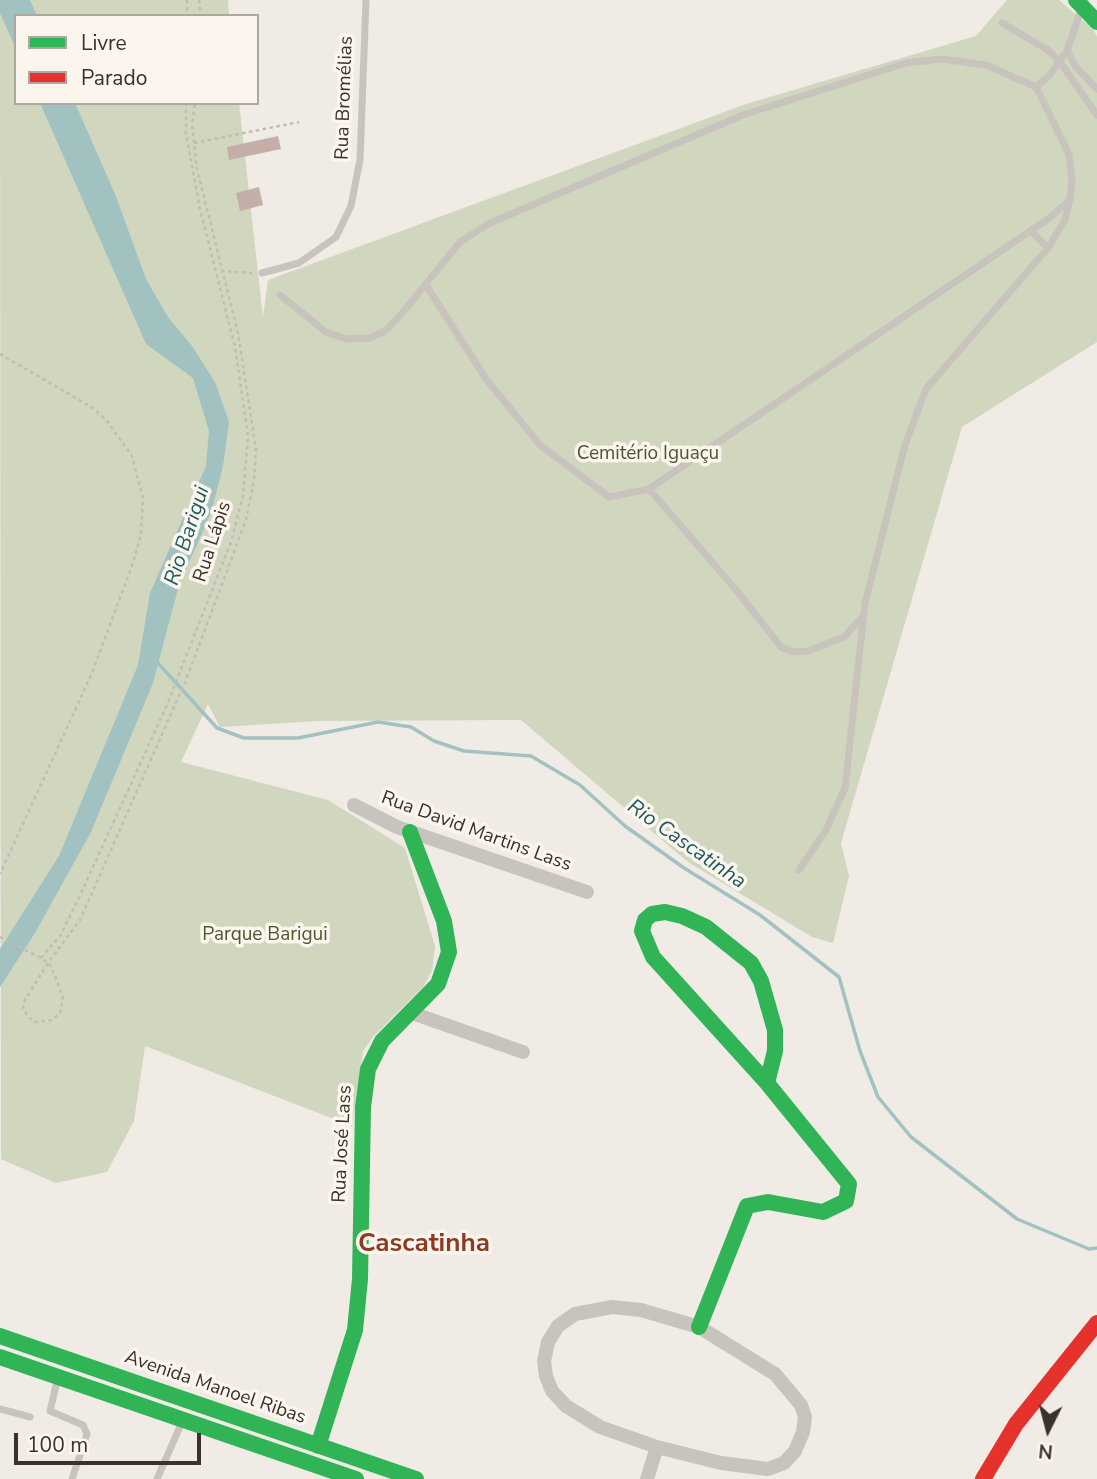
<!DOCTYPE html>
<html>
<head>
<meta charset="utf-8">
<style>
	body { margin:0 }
	#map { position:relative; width:1097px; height:1479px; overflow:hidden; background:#f0ebe5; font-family:"Nunito Sans",sans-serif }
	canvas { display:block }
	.legend { position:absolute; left:14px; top:14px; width:245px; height:91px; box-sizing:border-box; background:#fbf5ee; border:2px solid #aea6a0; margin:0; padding:9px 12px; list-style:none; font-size:21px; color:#3b302b }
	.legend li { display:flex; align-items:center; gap:14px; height:35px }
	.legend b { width:35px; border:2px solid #aea6a0 }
	.north { position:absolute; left:1013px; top:1395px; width:70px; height:70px; -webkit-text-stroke:5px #fbf5ee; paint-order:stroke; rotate:186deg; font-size:19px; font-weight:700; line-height:28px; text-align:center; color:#3b302b }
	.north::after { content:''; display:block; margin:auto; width:24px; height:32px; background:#3b302b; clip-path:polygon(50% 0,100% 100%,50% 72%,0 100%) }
	.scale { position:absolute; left:14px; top:1433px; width:187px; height:32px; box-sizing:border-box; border:4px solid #3b302b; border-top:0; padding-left:9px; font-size:21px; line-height:24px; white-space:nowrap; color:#3b302b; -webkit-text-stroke:5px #fbf5ee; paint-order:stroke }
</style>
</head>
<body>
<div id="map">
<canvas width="1097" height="1479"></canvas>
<ul class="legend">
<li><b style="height:9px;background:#30b455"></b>Livre</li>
<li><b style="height:9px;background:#e5322d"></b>Parado</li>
</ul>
<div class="north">N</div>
<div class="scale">100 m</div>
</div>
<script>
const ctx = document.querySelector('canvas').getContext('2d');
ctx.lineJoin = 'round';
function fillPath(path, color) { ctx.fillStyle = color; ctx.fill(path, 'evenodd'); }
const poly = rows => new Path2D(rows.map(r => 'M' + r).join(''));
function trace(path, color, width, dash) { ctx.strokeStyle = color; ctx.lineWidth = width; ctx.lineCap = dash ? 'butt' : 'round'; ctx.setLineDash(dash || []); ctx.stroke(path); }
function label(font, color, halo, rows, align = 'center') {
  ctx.font = font + ' "Nunito Sans",sans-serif'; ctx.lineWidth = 7; ctx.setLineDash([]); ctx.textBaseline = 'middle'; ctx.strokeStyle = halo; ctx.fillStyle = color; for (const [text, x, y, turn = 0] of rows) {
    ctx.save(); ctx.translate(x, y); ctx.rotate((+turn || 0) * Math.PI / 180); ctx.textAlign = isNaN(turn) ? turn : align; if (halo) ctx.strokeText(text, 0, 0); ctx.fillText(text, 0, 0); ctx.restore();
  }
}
fillPath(poly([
	[0,0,228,0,229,16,16,16,16,103,239,103,263,317,268,280,746,104,976,36,1007,0,1059,0,1094,30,1097,37,1097,342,962,427,841,843,849,876,833,943,812,937,688,862,521,720,319,721,220,727,208,704,181,762,328,800,405,848,435,946,432,971,423,987,373,1037,363,1051,352,1126,145,1046,134,1121,107,1172,56,1183,1,1159]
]), '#d1d6bf');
fillPath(poly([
	[0,0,30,0,37,16,16,16,16,49,0,13],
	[40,103,75,103,115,194,146,279,168,317,192,346,215,382,229,422,223,466,211,513,179,585,153,683,91,832,35,933,0,987,0,949,59,856,138,665,150,593,206,466,209,431,193,378,146,344]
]), '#a1c2c1');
trace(poly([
	[157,662,217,728,244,738,298,738,378,722,411,727,434,741,464,751,531,756,580,785,625,826,684,868,760,915,839,977,860,1051,878,1097,911,1137,1017,1219,1089,1249,1097,1248]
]), '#a1c2c1', 3.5);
fillPath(poly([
	[278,136,281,149,229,160,227,147],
	[259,187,263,205,240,211,236,193]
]), '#c3afa7');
trace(poly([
	[187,0,187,16],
	[199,0,201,16],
	[194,143,299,122],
	[221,271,252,273],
	[0,354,93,408,107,421,132,456,143,499,141,534,133,563,92,673,0,874],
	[0,937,41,958,48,963,52,968,63,998,60,1013,52,1020,36,1022,28,1017,23,1008,25,1000,48,963,80,920,186,680,246,520,254,481,256,449,238,333,197,169,192,125,195,103],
	[41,958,60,936,78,900,167,705,231,542,243,495,248,436,235,347,200,209,186,134,186,103]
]), '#c2bbb6', 2.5, [3.5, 3.5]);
trace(poly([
	[1002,23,1048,50,1060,62,1097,115],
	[1067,51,1076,67,1097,89],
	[1036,87,1049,76,1067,51,1082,7],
	[1031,231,1048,248],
	[262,273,299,263,336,237,351,206,360,160,366,0],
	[280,295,326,332,346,339,370,338,385,331,404,311,460,242,490,223,743,115,906,63,942,59,986,65,1036,87,1069,154,1072,181,1070,200,1048,219,649,489,609,497,540,445,486,379,426,285],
	[649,489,737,591,781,647,793,652,808,651,844,637,863,616],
	[799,870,826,830,845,788,865,603,905,445,926,389,1048,248,1065,220,1069,202],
	[57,1381,50,1411,83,1425,87,1434,72,1479],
	[0,1409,30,1417],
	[157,1479,182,1422]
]), '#c9c3be', 7);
trace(poly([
	[354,805,397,827,587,892],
	[409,1012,523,1052],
	[612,1307,641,1310,699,1327,775,1374,801,1405,805,1417,803,1432,795,1451,784,1463,768,1469,721,1463,657,1447,600,1427,566,1406,552,1391,546,1376,544,1361,548,1342,558,1326,575,1314,612,1307],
	[647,1479,657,1447]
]), '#c9c3be', 14);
trace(poly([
	[1076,0,1097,22],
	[699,1327,747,1206,768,1202,823,1212,846,1201,849,1184,767,1083,653,957,642,931,645,920,652,914,665,912,682,916,706,927,751,963,761,981,775,1030,775,1051,767,1083],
	[0,1336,416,1479],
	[0,1357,356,1479],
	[318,1446,355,1330,360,1279,363,1107,368,1069,382,1041,438,984,449,952,444,921,410,832]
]), '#30b455', 16);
trace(poly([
	[983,1479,1016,1424,1097,1323]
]), '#e5322d', 16);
label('19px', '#3b302b', '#fbf5ee', [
	["Rua Bromélias",345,98,-88],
	["Rua Lápis",213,542,-72],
	["Rua David Martins Lass",476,832,20],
	["Rua José Lass",343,1144,-87],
	["Avenida Manoel Ribas",215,1388,19]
]);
label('19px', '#4a5a2e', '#fbf5ee', [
	["Cemitério Iguaçu",648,454],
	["Parque Barigui",265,935]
]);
label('italic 21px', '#1f5a5e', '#fbf5ee', [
	["Rio Barigui",188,536,-72],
	["Rio Cascatinha",686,845,35]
]);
label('bold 26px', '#8c3b22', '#fbf5ee', [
	["Cascatinha",424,1245]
]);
</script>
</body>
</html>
